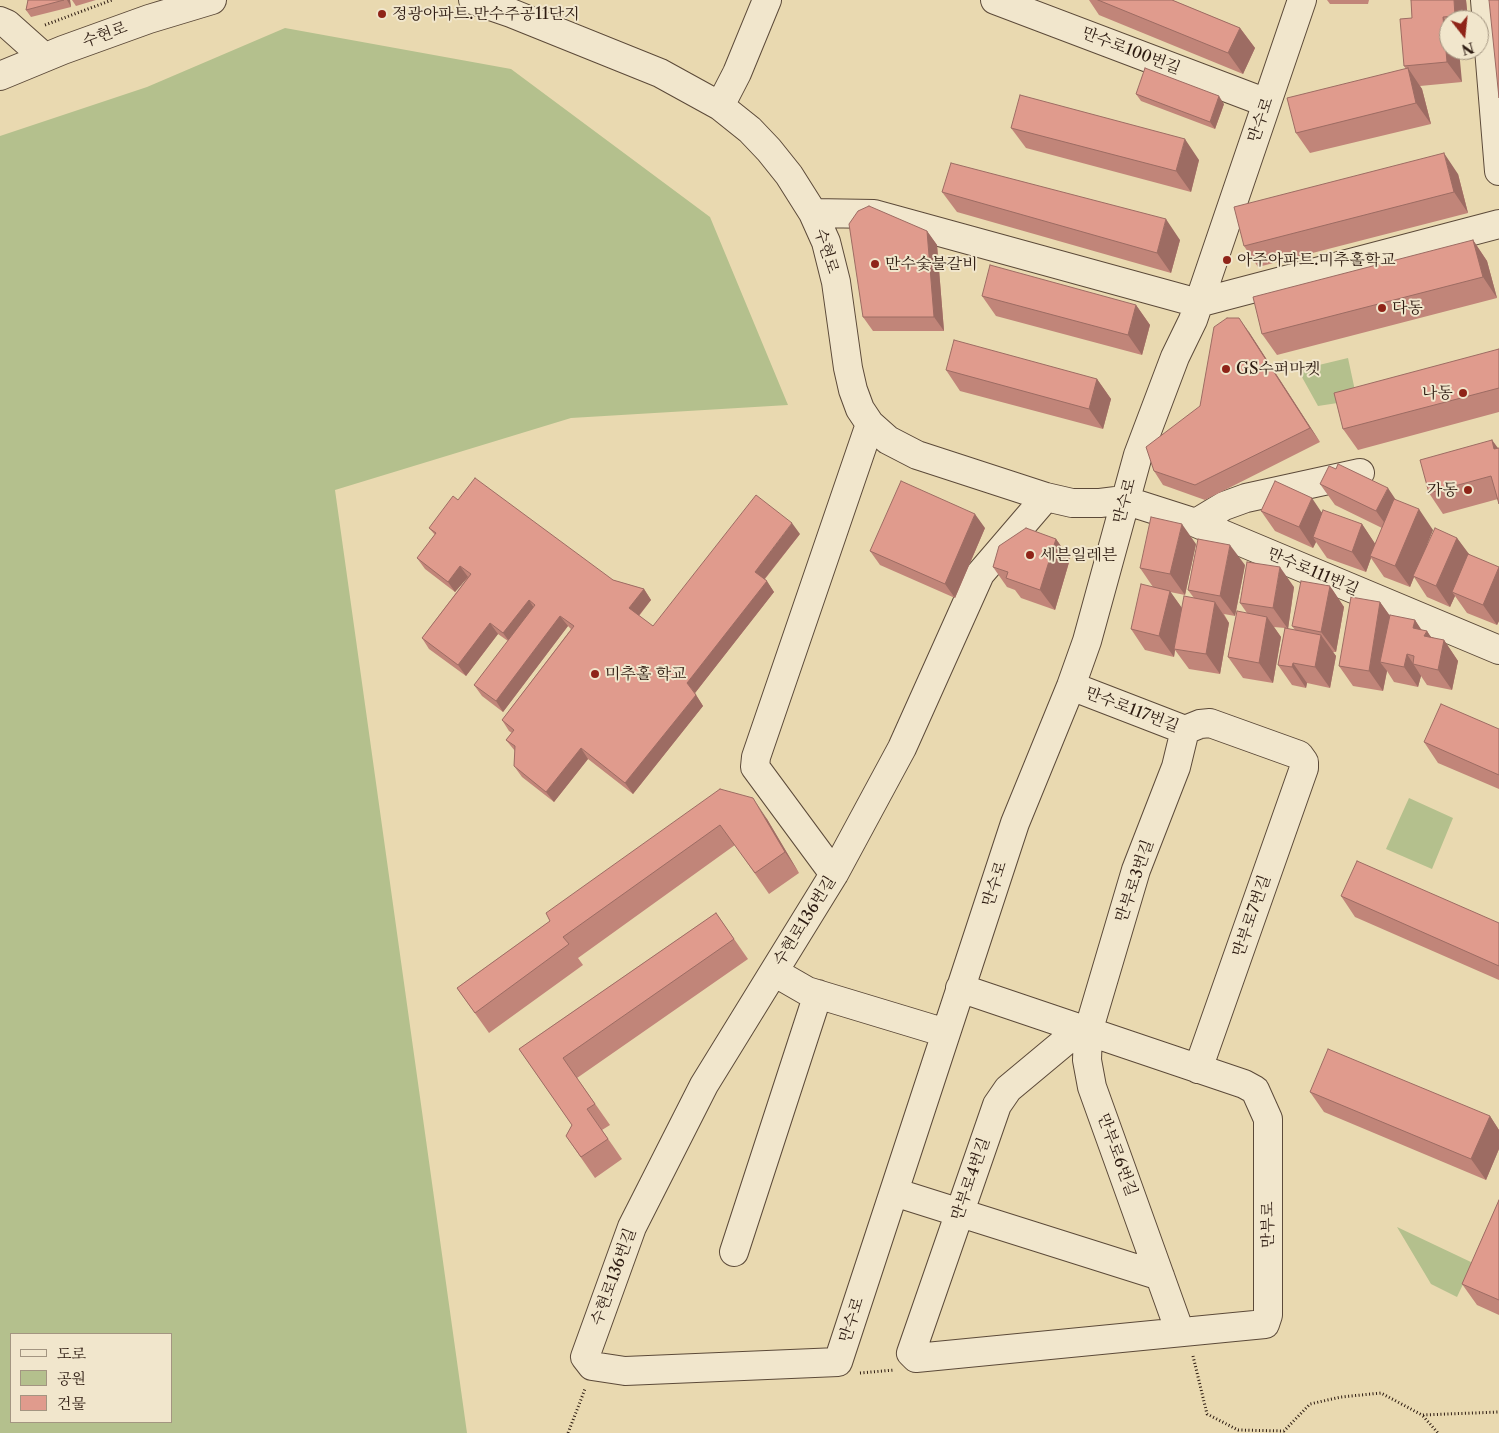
<!DOCTYPE html>
<html>
<head>
<meta charset="utf-8">
<style>
	body { margin:0 }
	#map { position:relative; width:1499px; height:1433px; overflow:hidden; background:#e9d9b0; font-family:"Libre Caslon Text","Noto Serif KR",serif }
	canvas { display:block }
	.legend { position:absolute; left:10px; top:1333px; width:162px; height:90px; box-sizing:border-box; background:#f1e6cc; border:1px solid #a39581; margin:0; padding:6px 9px; list-style:none; font-size:15px; color:#2d1b11 }
	.legend li { display:flex; align-items:center; gap:10px; height:25px }
	.legend b { width:25px; border:1px solid #a39581 }
	.north { position:absolute; left:1439px; top:10px; width:50px; height:50px; box-sizing:border-box; background:#f1e6cc; border:1px solid #a39581; border-radius:50%; rotate:164deg; font-size:14px; font-weight:700; line-height:20px; text-align:center; color:#2d1b11 }
	.north::after { content:''; display:block; margin:auto; width:18px; height:22px; background:#8f2418; clip-path:polygon(50% 0,100% 100%,50% 72%,0 100%) }
</style>
</head>
<body>
<div id="map">
<canvas width="1499" height="1433"></canvas>
<ul class="legend">
<li><b style="height:6px;background:#f1e6cc"></b>도로</li>
<li><b style="height:14px;background:#b4c08d"></b>공원</li>
<li><b style="height:14px;background:#e09b8d"></b>건물</li>
</ul>
<div class="north">N</div>
</div>
<script>
const ctx = document.querySelector('canvas').getContext('2d');
ctx.lineJoin = 'round';
function fillPath(path, color) { ctx.fillStyle = color; ctx.fill(path, 'evenodd'); }
const poly = rows => new Path2D(rows.map(r => 'M' + r).join(''));
function trace(path, color, width, dash) { ctx.strokeStyle = color; ctx.lineWidth = width; ctx.lineCap = dash ? 'butt' : 'round'; ctx.setLineDash(dash || []); ctx.stroke(path); }
function label(font, color, halo, rows, align = 'center') {
  ctx.font = font + ' "Libre Caslon Text","Noto Serif KR",serif'; ctx.lineWidth = 4; ctx.setLineDash([]); ctx.textBaseline = 'middle'; ctx.strokeStyle = halo; ctx.fillStyle = color; for (const [text, x, y, turn = 0] of rows) {
    ctx.save(); ctx.translate(x, y); ctx.rotate((+turn || 0) * Math.PI / 180); ctx.textAlign = isNaN(turn) ? turn : align; if (halo) ctx.strokeText(text, 0, 0); ctx.fillText(text, 0, 0); ctx.restore();
  }
}
fillPath(poly([
	[285,28,511,69,710,217,788,405,571,418,335,490,467,1433,0,1433,0,136,147,87],
	[171,1334,171,1422,11,1422,11,1334],
	[1348,358,1357,400,1318,406,1298,370],
	[1409,798,1453,818,1432,869,1386,849],
	[1397,1227,1473,1263,1457,1297,1431,1284]
]), '#b4c08d');
const minor = poly([
	[473,0,511,13,660,73,720,106,750,130,769,150,789,175,813,213,826,242,836,282,848,368,853,390,860,409,870,424,888,440,917,455,1046,497,1072,503,1100,503,1124,500,1196,523,1499,650],
	[995,0,1267,103],
	[1485,0,1499,171],
	[0,21,7,24,44,57],
	[0,76,63,50,149,19,212,0],
	[720,106,737,73,767,0],
	[813,213,874,214,1198,303,1499,224],
	[1046,497,980,574,902,748,834,874,704,1085,632,1227,585,1357,592,1366,625,1371,838,1362,1015,823,1071,686,1087,641,1138,455,1175,357,1193,320,1302,0],
	[1196,523,1224,506,1246,498,1360,473],
	[1071,686,1185,730,1200,724,1210,723,1299,755,1304,762,1304,768,1198,1069],
	[834,874,755,767,756,757,870,424],
	[774,972,807,991,946,1033],
	[960,988,1244,1084,1255,1090,1268,1119,1268,1315,1265,1324,916,1358,911,1353,997,1105,1008,1089,1080,1029],
	[894,1192,1160,1276],
	[734,1252,818,994],
	[1180,1332,1092,1087,1087,1060,1088,1032,1136,870,1176,767,1185,730]
]);
trace(minor, '#5c4a39', 30);
trace(poly([
	[45,25,112,0],
	[1193,1356,1207,1414,1238,1430,1284,1431,1310,1404,1341,1397,1381,1393,1422,1415,1499,1412],
	[860,1373,894,1370],
	[1423,1416,1438,1433],
	[568,1433,585,1389]
]), '#2d1b11', 3, [1, 2.5]);
trace(minor, '#f1e6cc', 28);
fillPath(poly([
	[28,0,70,0,71,7,31,17,26,10],
	[72,0,96,0,76,6],
	[1089,0,1172,0,1240,28,1255,48,1243,74,1099,15],
	[1327,0,1369,0,1368,4,1330,4],
	[1411,0,1466,0,1468,20,1449,20,1449,50,1462,82,1420,86,1422,89,1431,124,1310,153,1296,133,1406,69,1404,66,1412,18],
	[1136,94,1224,104,1215,129,1141,101],
	[1011,128,1199,160,1191,192,1026,148],
	[1458,174,1468,213,1258,267,1244,246],
	[942,192,1180,240,1171,273,957,212],
	[927,231,937,245,944,331,873,331,863,317],
	[1473,240,1487,261,1497,298,1277,355,1262,334],
	[982,296,1136,305,1150,325,1142,355,996,316],
	[1249,332,1320,442,1205,500,1163,485,1154,471,1200,406],
	[1499,349,1499,412,1358,450,1343,429],
	[946,370,1097,379,1111,399,1103,429,960,391],
	[1492,440,1498,448,1498,499,1443,514,1429,493],
	[1320,484,1396,500,1433,530,1427,544,1457,538,1469,555,1499,568,1499,621,1497,625,1467,613,1455,596,1450,607,1427,597,1414,577,1410,587,1384,577,1371,558,1366,572,1327,558,1316,542,1313,548,1275,531,1261,511,1322,512,1362,524,1375,544,1382,528,1335,505],
	[458,500,613,580,644,589,651,600,639,616,653,626,800,534,765,579,774,592,695,693,703,706,633,794,588,759,554,802,522,777,514,766,515,751,506,740,512,733,509,731,502,720,571,629,568,626,503,712,482,696,474,685,508,641,498,634,466,676,429,649,422,638,468,577,455,592,425,569,417,558,435,535,429,528],
	[985,528,955,598,880,565,870,551],
	[1056,539,1070,559,1055,610,1021,598,1015,590,1007,587,993,567],
	[1196,544,1185,595,1170,592,1182,608,1194,598,1188,590,1245,565,1235,616,1224,614,1229,623,1220,674,1189,669,1175,650,1174,657,1145,650,1131,629,1153,587,1140,568],
	[1330,586,1344,607,1336,652,1333,652,1336,656,1330,688,1307,683,1306,688,1292,685,1278,665,1285,628,1274,627,1281,637,1273,683,1243,678,1228,657,1247,613,1240,603,1294,587,1288,629,1295,630,1292,626],
	[1380,602,1390,616,1415,620,1421,630,1427,631,1431,638,1444,640,1458,661,1452,690,1427,685,1421,676,1418,687,1394,682,1387,671,1383,691,1353,686,1339,666],
	[1499,729,1499,789,1438,763,1424,742],
	[720,789,767,819,799,873,769,894,735,845,578,958,583,965,489,1033,457,988,550,921],
	[1341,896,1499,923,1499,980,1355,917],
	[716,913,748,959,577,1078,610,1125,602,1130,622,1159,595,1178,566,1136,572,1125,519,1049],
	[1310,1092,1490,1116,1499,1130,1499,1149,1486,1180,1324,1112],
	[1499,1200,1499,1315,1477,1305,1462,1284]
]), '#c18579');
fillPath(poly([
	[67,0,70,0,71,7],
	[1454,0,1466,0,1468,20,1458,20,1455,16],
	[1443,17,1449,25,1449,50,1459,50,1462,82,1447,62],
	[1240,28,1255,48,1243,74,1228,53],
	[1408,68,1422,89,1431,124,1416,103],
	[1219,96,1224,104,1215,129,1210,122],
	[1185,139,1199,160,1191,192,1176,171],
	[1444,153,1458,174,1468,213,1454,192],
	[1166,219,1180,240,1171,273,1157,253],
	[927,231,937,245,944,331,934,317],
	[1473,240,1487,261,1497,298,1483,277],
	[1136,305,1150,325,1142,355,1128,335],
	[1239,318,1249,332,1320,442,1310,428],
	[1097,379,1111,399,1103,429,1089,409],
	[1492,440,1499,450,1494,449],
	[1388,488,1402,509,1391,532,1376,511],
	[1312,498,1326,519,1313,537,1316,542,1313,548,1299,527],
	[1419,509,1433,530,1410,587,1395,566],
	[975,514,985,528,955,598,945,584],
	[792,523,800,534,762,582,755,572],
	[1182,524,1196,544,1185,595,1170,574],
	[1362,524,1376,545,1370,556,1371,558,1366,572,1352,552],
	[1457,538,1472,558,1452,592,1455,596,1450,607,1436,586],
	[1056,539,1070,559,1055,610,1040,590],
	[1230,545,1245,565,1235,616,1220,596],
	[460,566,468,577,455,592,448,582],
	[1280,567,1294,587,1288,629,1273,608],
	[1499,567,1499,621,1497,625,1483,605],
	[767,581,774,592,695,693,687,683],
	[1330,586,1344,607,1336,652,1321,632],
	[644,589,651,600,636,619,629,608],
	[1170,591,1184,611,1174,649,1175,650,1174,657,1159,636],
	[529,600,536,611,511,644,503,633],
	[1215,602,1229,623,1220,674,1206,654],
	[1380,602,1395,623,1380,662,1387,671,1383,691,1369,671],
	[560,616,568,626,503,712,496,701],
	[1267,617,1281,637,1273,683,1259,663],
	[1415,620,1425,635,1427,631,1441,652,1413,628],
	[490,623,498,634,466,676,458,665],
	[1321,635,1336,656,1330,688,1315,667],
	[1444,640,1458,661,1452,690,1438,670],
	[1407,654,1421,676,1418,687,1404,667],
	[1293,663,1307,683,1306,688,1292,667],
	[696,695,703,706,633,794,625,783],
	[581,748,588,759,554,802,546,792],
	[753,798,767,819,799,873,785,852],
	[1490,1116,1499,1130,1499,1149,1486,1180,1471,1159]
]), '#9d6c63');
const building = poly([
	[28,0,64,0,26,10,28,0],
	[1098,0,1172,0,1240,28,1228,53,1098,0],
	[1411,0,1454,0,1455,16,1443,17,1447,62,1404,66,1400,19,1412,18,1411,0],
	[1489,0,1499,0,1499,98,1489,0],
	[1145,68,1219,96,1210,122,1136,94,1145,68],
	[1408,68,1416,103,1296,133,1287,98,1408,68],
	[1020,95,1185,139,1176,171,1011,128,1020,95],
	[1444,153,1454,192,1244,246,1234,207,1444,153],
	[951,163,1166,219,1157,253,942,192,951,163],
	[869,206,927,231,934,317,863,317,849,224,858,211,869,206],
	[1473,240,1483,277,1262,334,1253,297,1473,240],
	[990,265,1136,305,1128,335,982,296,990,265],
	[1227,318,1239,318,1310,428,1195,485,1154,471,1146,447,1200,406,1214,327,1227,318],
	[954,340,1097,379,1089,409,946,370,954,340],
	[1499,349,1499,388,1343,429,1334,393,1499,349],
	[1492,440,1494,449,1499,448,1499,504,1491,476,1429,493,1420,460,1492,440],
	[1338,464,1388,488,1376,511,1320,484,1329,466,1336,469,1338,464],
	[475,478,613,580,644,589,629,608,653,626,756,495,792,523,755,572,767,581,687,683,696,695,625,783,581,748,546,792,514,766,515,746,506,740,514,730,502,720,574,626,560,616,496,701,474,685,535,605,529,600,503,633,490,623,458,665,422,638,471,574,460,566,448,582,417,558,436,533,429,528,453,496,458,500,475,478],
	[901,481,975,514,945,584,870,551,901,481],
	[1275,481,1312,498,1299,527,1261,511,1275,481],
	[1394,499,1419,509,1395,566,1370,556,1394,499],
	[1323,510,1362,524,1352,552,1313,537,1323,510],
	[1151,517,1182,524,1170,574,1140,568,1151,517],
	[1026,528,1056,539,1040,590,1006,578,1008,572,993,567,999,546,1026,528],
	[1435,528,1457,538,1436,586,1413,576,1435,528],
	[1198,539,1230,545,1220,596,1188,590,1198,539],
	[1468,554,1499,567,1483,605,1452,592,1468,554],
	[1247,562,1280,567,1273,608,1240,603,1247,562],
	[1301,581,1330,586,1321,632,1292,626,1301,581],
	[1141,584,1170,591,1159,636,1131,629,1141,584],
	[1184,596,1215,602,1206,654,1174,649,1184,596],
	[1351,597,1380,602,1369,671,1339,666,1351,597],
	[1237,611,1267,617,1259,663,1228,657,1237,611],
	[1390,615,1415,620,1413,628,1427,631,1424,636,1444,640,1438,670,1413,664,1414,656,1407,654,1404,667,1380,662,1390,615],
	[1285,628,1321,635,1315,667,1293,663,1292,667,1278,665,1285,628],
	[1441,704,1499,729,1499,775,1424,742,1441,704],
	[720,789,753,798,785,852,755,873,720,825,563,937,569,944,475,1013,457,988,550,921,546,913,720,789],
	[1357,861,1499,923,1499,966,1341,896,1357,861],
	[716,913,734,939,563,1058,595,1104,587,1109,608,1139,581,1157,566,1136,572,1125,519,1049,716,913],
	[1328,1049,1490,1116,1471,1159,1310,1092,1328,1049],
	[1499,1200,1499,1300,1462,1284,1499,1200]
]);
fillPath(building, '#e09b8d');
trace(building, '#9d6c63', 1);
for (const [x, y, r, color] of [
	[382,14,5,"#8f2418"],
	[1227,260,5,"#8f2418"],
	[875,264,5,"#8f2418"],
	[1382,308,5,"#8f2418"],
	[1226,369,5,"#8f2418"],
	[1463,393,5,"#8f2418"],
	[1468,490,5,"#8f2418"],
	[1030,555,5,"#8f2418"],
	[595,674,5,"#8f2418"]
]) { const dot = new Path2D(); dot.arc(x, y, r, 0, 2 * Math.PI); ctx.fillStyle = color; ctx.fill(dot); trace(dot, '#f1e6cc', 2); }
label('16px', '#2d1b11', '#f1e6cc', [
	["정광아파트.만수주공11단지",392,14],
	["아주아파트.미추홀학교",1237,260],
	["만수숯불갈비",885,264],
	["다동",1392,308],
	["GS수퍼마켓",1236,369],
	["나동",1453,393,"right"],
	["가동",1458,490,"right"],
	["세븐일레븐",1040,555],
	["미추홀 학교",605,674]
], 'left');
label('16px', '#2d1b11', '#f1e6cc', [
	["수현로",105,35,-20],
	["만수로100번길",1131,51,21],
	["만수로",1261,120,-71],
	["수현로",826,251,72],
	["만수로",1125,501,-75],
	["만수로111번길",1313,572,23],
	["만수로117번길",1132,710,21],
	["만부로3번길",1135,881,-71],
	["만수로",995,884,-72],
	["만부로7번길",1252,916,-71],
	["수현로136번길",805,921,-58],
	["만부로6번길",1117,1155,70],
	["만부로4번길",971,1179,-71],
	["만부로",1268,1225,-90],
	["수현로136번길",614,1277,-70],
	["만수로",852,1320,-72]
]);
</script>
</body>
</html>
